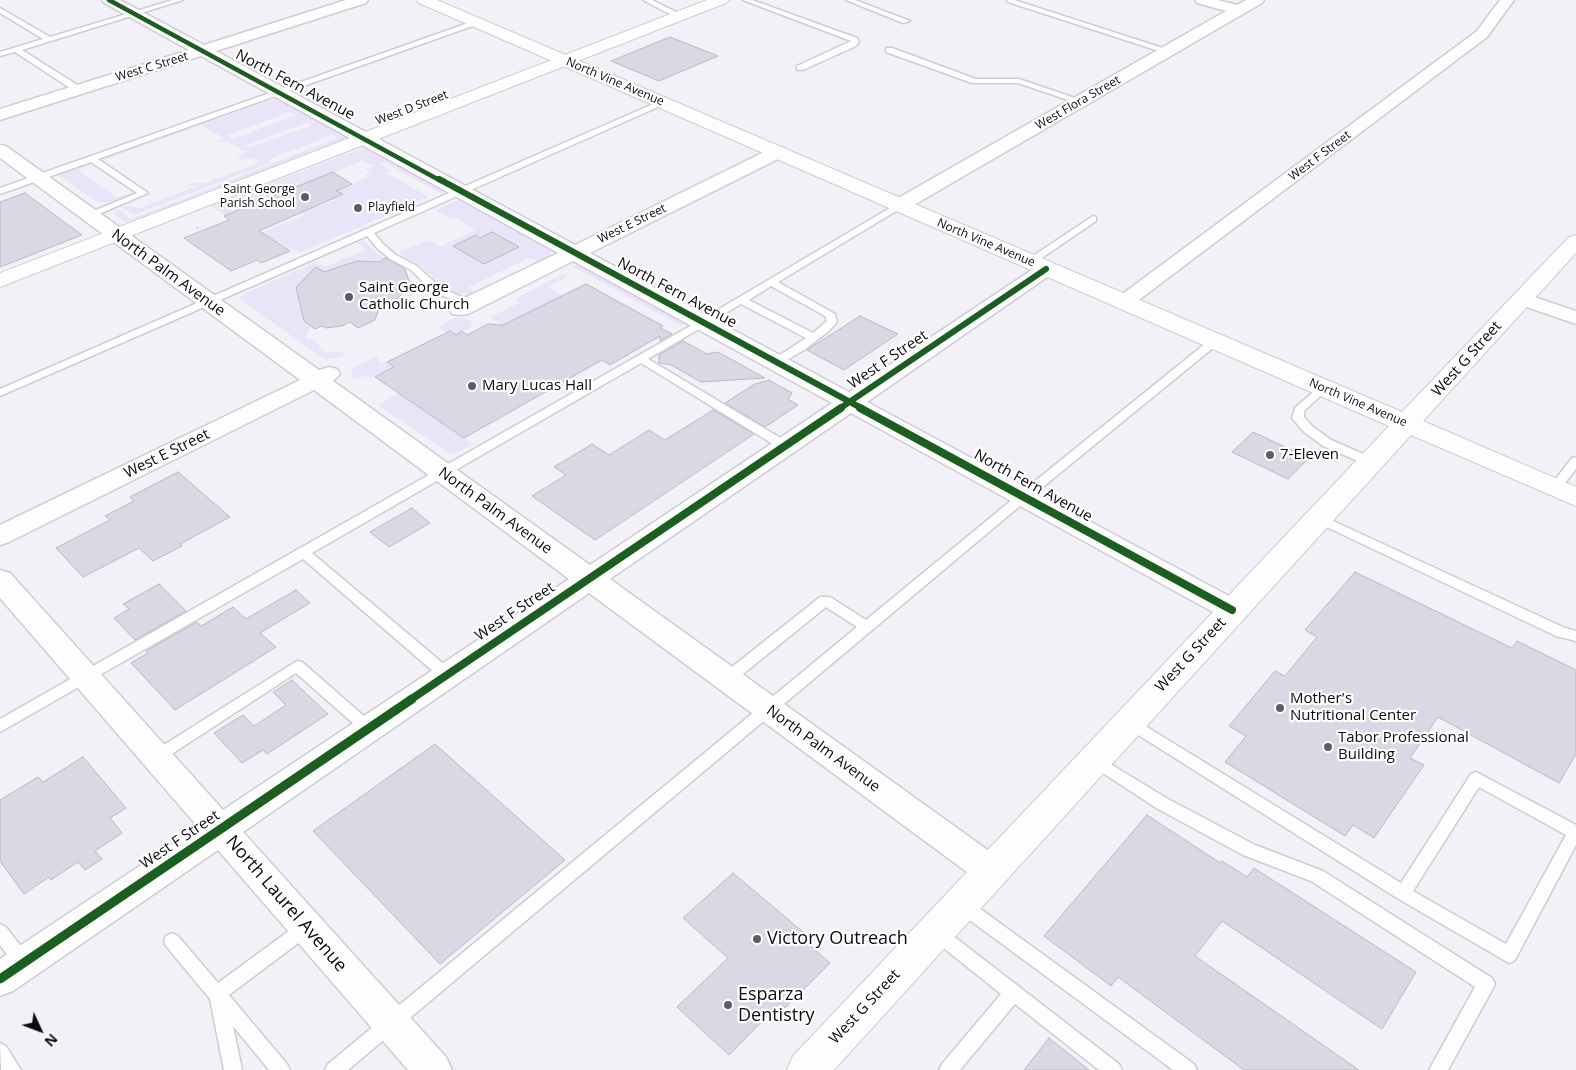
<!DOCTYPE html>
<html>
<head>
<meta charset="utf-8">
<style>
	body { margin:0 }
	#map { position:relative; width:1576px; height:1070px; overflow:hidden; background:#f3f1f8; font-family:"Open Sans",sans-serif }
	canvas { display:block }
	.north { position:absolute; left:15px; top:1005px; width:50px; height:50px; -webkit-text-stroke:4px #fefefe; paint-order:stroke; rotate:133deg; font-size:14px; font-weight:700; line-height:20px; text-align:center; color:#0d0a11 }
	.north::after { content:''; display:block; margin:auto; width:18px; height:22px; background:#0d0a11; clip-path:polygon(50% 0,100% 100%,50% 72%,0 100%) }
</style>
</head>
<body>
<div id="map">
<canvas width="1576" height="1070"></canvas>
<div class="north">N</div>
</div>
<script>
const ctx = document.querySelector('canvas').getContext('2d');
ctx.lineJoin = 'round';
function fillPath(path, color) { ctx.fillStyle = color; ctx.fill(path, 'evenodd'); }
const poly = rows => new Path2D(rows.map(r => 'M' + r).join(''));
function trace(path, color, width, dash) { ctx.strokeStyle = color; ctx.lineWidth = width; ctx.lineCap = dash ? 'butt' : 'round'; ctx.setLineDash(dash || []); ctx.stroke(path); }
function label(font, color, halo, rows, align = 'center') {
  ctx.font = font + ' "Open Sans",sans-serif'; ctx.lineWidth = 4.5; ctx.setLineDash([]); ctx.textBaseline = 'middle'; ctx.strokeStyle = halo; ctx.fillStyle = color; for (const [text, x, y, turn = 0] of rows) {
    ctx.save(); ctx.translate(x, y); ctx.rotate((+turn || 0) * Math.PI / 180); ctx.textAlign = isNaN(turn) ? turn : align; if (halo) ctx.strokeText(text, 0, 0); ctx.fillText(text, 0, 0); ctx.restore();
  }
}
fillPath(poly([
	[275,99,279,99,348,138,130,223,125,222,114,214,118,209,131,219,337,138,332,135,268,160,272,162,134,215,122,207,128,206,140,208,197,186,187,185,188,183,206,183,256,164,259,160,238,158,237,157,246,152,227,141,214,143,223,138,202,125,104,160,102,159],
	[290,112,296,115,232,139,227,135],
	[308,122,312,125,249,148,244,146],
	[365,147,443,190,444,193,442,194,384,162,380,163,390,170,387,173,429,197,299,253,277,242,260,249,243,241,304,215,302,212,334,200,333,199,342,195,336,191,368,177,366,175,371,173,365,169,373,166,363,160,301,187,225,216,211,206],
	[91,164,79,170,116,197,131,194,109,202,101,203,95,201,59,175,85,164],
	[460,199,548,247,550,250,550,256,539,262,529,258,469,287,475,292,471,294,455,293,441,286,422,266,404,257,400,252,428,240,440,247,475,230,456,218,451,219,435,210],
	[363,241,385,259,409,272,406,273,383,267,372,261,357,261,321,276,309,274,296,286,301,309,308,311,304,321,311,326,305,339,312,339,320,345,319,349,324,352,341,352,347,356,325,360,238,298,244,294,316,262,325,267,357,253,365,249,358,243],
	[570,265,582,266,685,324,681,326],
	[563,274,568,276,548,287,586,310,549,354,490,317,519,303,515,299],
	[455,318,466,318,472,322,471,327,456,335,450,331,446,333,440,329,441,325],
	[377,356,379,363,387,362,394,367,371,379,366,376,351,379,352,369],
	[399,394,452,429,472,445,459,452,450,454,378,405]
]), '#eae4f9');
const building = poly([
	[670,37,718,56,659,81,611,61,670,37],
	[333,172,352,184,336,191,343,194,259,231,290,251,261,263,257,260,231,271,184,238,229,220,224,216,333,172],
	[25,193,82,235,0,267,0,202,25,193],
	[492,232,519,247,484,264,453,246,476,235,480,238,492,232],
	[386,258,404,268,411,285,389,307,379,308,375,320,358,328,350,322,342,326,326,328,322,326,315,329,304,321,296,287,316,267,324,272,357,261,379,262,386,258],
	[586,284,663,326,660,328,672,334,660,341,660,336,610,365,602,360,464,438,375,377,394,367,387,362,450,331,456,335,462,331,467,335,488,324,503,325,586,284],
	[860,316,898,334,844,370,807,350,860,316],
	[683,341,707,354,718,352,765,378,701,382,671,365,659,363,659,355,683,341],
	[769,380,792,393,788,399,798,405,765,427,725,403,755,384,769,380],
	[713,410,754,434,595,540,532,496,566,475,554,467,592,444,609,455,649,430,665,440,713,410],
	[1253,432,1309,458,1288,479,1232,452,1253,432],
	[178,472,230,517,180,544,182,546,153,561,139,548,83,577,56,548,110,520,105,516,134,501,130,497,178,472],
	[412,508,430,523,389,547,370,532,412,508],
	[1355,572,1512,648,1517,641,1576,670,1576,754,1559,783,1438,717,1410,758,1424,765,1374,838,1353,825,1345,836,1225,762,1246,736,1229,726,1275,671,1285,676,1317,637,1305,630,1355,572],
	[159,584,186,611,135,640,114,618,129,609,123,604,159,584],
	[296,590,310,603,260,633,276,647,175,710,131,663,148,653,146,651,197,622,201,626,233,607,246,619,296,590],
	[292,680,328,714,267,754,263,750,242,763,214,733,243,715,254,726,286,705,273,692,292,680],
	[435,744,565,860,440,964,313,831,435,744],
	[83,757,126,808,110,818,122,833,95,851,102,859,85,870,78,862,51,880,49,877,24,894,0,861,0,800,38,777,43,782,83,757],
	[1147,815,1220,863,1222,861,1247,877,1254,868,1416,972,1382,1029,1222,921,1195,956,1359,1070,1244,1070,1118,977,1111,986,1044,936,1147,815],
	[733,873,809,937,805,941,830,963,785,1008,780,1003,729,1055,677,1007,728,958,683,918,733,873],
	[1049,1038,1089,1070,1024,1070,1049,1038]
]);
fillPath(building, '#dbd7e4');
trace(building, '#bab8bf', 1);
const service = poly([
	[173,0,183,0,22,50,82,88,82,92,76,92,15,52,0,56,0,52,43,39,0,13,0,8,50,37,173,0],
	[643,0,652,0,684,16,677,18,643,0],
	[743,0,752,0,857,38,859,42,856,46,803,70,797,70,797,66,851,41,743,0],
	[846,0,855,0,910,21,903,23,846,0],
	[1007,0,1014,0,1172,51,1165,53,1008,2,1007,0],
	[474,21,481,23,98,159,148,193,92,217,89,218,84,215,137,193,91,162,0,194,0,188,474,21],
	[886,48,892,48,976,79,1019,79,1084,101,1077,103,1018,83,972,83,886,52,886,48],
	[660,101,667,103,374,233,383,244,396,255,417,266,441,288,462,297,481,298,481,302,461,303,433,292,411,270,390,259,377,248,367,236,0,396,0,389,660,101],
	[900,202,905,205,903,207,778,282,835,314,837,321,836,323,829,331,804,350,780,364,772,364,771,362,772,360,806,338,741,304,648,359,789,443,791,446,789,449,781,449,641,363,312,553,452,671,454,675,452,679,447,680,442,679,303,559,0,732,0,719,699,321,900,202],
	[771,286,825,316,827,321,813,333,749,300,771,286],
	[1093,216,1096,217,1096,221,1033,264,1027,264,1027,260,1093,216],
	[1215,338,1219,339,1220,341,1219,343,1027,500,348,1070,325,1070,328,1064,857,627,826,607,732,683,727,684,722,683,720,679,722,675,820,597,830,597,866,620,1019,494,1211,339,1215,338],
	[1324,385,1329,388,1304,411,1304,417,1312,426,1331,440,1375,459,1377,462,1375,465,1367,465,1323,446,1304,432,1292,418,1295,408,1320,386,1324,385],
	[1576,457,1576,469,1559,491,1551,491,1549,488,1551,485,1572,458,1576,457],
	[1318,514,1565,628,1576,631,1576,641,1556,636,1314,521,1312,518,1314,515,1318,514],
	[297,661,302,662,373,724,375,728,373,732,368,734,363,732,296,673,161,761,156,763,151,761,149,757,151,753,297,661],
	[1129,716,1401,883,1471,774,1476,772,1576,825,1576,845,1515,960,1509,963,1397,898,1124,726,1122,722,1124,718,1129,716],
	[1479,787,1566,835,1506,944,1413,891,1479,787],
	[1094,754,1168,799,1255,845,1323,871,1492,978,1495,984,1492,990,1448,1070,1429,1070,1475,987,1311,881,1243,855,1158,809,1089,764,1087,760,1089,756,1094,754],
	[962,898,968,900,1194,1064,1197,1070,1173,1070,956,910,954,905,956,900,962,898],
	[307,919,313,922,315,927,313,932,229,995,287,1064,290,1070,269,1070,233,1026,242,1070,224,1070,210,999,166,946,164,941,166,936,172,933,178,936,218,983,301,922,307,919],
	[0,924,6,927,29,957,31,963,29,969,23,971,17,969,0,945,0,924],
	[937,925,943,928,1119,1064,1122,1070,1099,1070,1015,1004,960,1070,939,1070,942,1064,1001,994,931,938,929,933,931,928,937,925],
	[0,1043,6,1046,21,1070,1,1070,0,1043]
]);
const minor = poly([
	[102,0,120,0,204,45,346,0,368,0,366,3,216,51,575,245,772,148,778,147,784,148,787,152,784,156,590,253,849,392,1039,265,1046,263,1053,265,1056,269,1053,273,867,402,1242,603,1246,610,1242,617,1232,620,1222,617,851,413,610,579,1003,861,1008,871,1003,881,991,886,979,881,589,593,243,832,446,1057,452,1070,408,1070,218,850,13,991,0,996,0,959,198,827,0,598,0,570,10,573,223,810,569,579,314,390,9,542,0,545,0,525,300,380,0,158,0,145,6,146,319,370,329,367,337,369,340,374,333,381,590,565,832,403,573,261,468,314,460,315,452,314,449,309,452,304,558,253,201,56,0,120,0,109,189,50,104,3,102,0],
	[1195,0,1218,0,1237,5,1246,0,1264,0,1262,3,907,209,900,211,893,209,890,205,893,201,1226,11,1197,3,1195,0],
	[1500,0,1514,0,1487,37,1131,306,1124,308,1117,306,1113,302,1117,298,1477,31,1500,0],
	[1522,293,1576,311,1576,324,1515,303,1511,299,1515,295,1522,293]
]);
const tertiary = poly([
	[416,0,437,0,1402,412,1569,237,1576,235,1576,253,1423,421,1576,487,1576,506,1411,435,834,1070,787,1070,793,1056,1389,426,419,3,416,0]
]);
const secondary = poly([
	[707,0,729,0,726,3,0,287,0,273,707,0]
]);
trace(service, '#ceccd3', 3);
trace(minor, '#ceccd3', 3);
trace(tertiary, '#ceccd3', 2);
trace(secondary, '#ceccd3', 2);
trace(poly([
	[196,227,202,231]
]), '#dfdde0', 2.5, [3, 3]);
fillPath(service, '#fdfdfe');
fillPath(minor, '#fdfdfe');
fillPath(tertiary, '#fdfdfe');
fillPath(secondary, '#fdfdfe');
trace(poly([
	[109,0,441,181]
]), '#1b5e20', 4.5);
trace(poly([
	[439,179,863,409],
	[839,409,1046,269]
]), '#1b5e20', 6);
trace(poly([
	[860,408,1232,610],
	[410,700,841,408]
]), '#1b5e20', 8);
trace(poly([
	[0,979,412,699]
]), '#1b5e20', 9);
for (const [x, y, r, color] of [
	[305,197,5,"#5e5b62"],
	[358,208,5,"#5e5b62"],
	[349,297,5,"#5e5b62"],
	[472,386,5,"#5e5b62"],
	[1270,455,5,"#5e5b62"],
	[1280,708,5,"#5e5b62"],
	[1328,747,5,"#5e5b62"],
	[757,939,5,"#5e5b62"],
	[728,1005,5,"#5e5b62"]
]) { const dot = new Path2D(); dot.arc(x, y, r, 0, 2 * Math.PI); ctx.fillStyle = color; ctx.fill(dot); trace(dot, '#fefefe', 2); }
label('12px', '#0d0a11', '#fefefe', [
	["West C Street",152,67,-17],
	["North Vine Avenue",615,82,23],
	["West Flora Street",1078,103,-30],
	["West D Street",412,108,-21],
	["West F Street",1320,156,-37],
	["West E Street",632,224,-26],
	["North Vine Avenue",986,243,23],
	["North Vine Avenue",1358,403,23]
]);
label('12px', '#0d0a11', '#fefefe', [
	["Saint George",295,190],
	["Parish School",295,204],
	["Playfield",368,208,"left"]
], 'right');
label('15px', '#0d0a11', '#fefefe', [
	["North Fern Avenue",295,85,28],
	["North Palm Avenue",168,273,36],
	["North Fern Avenue",677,293,28],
	["West G Street",1467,359,-48],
	["West F Street",888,360,-34],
	["West E Street",167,454,-26],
	["North Fern Avenue",1033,486,29],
	["North Palm Avenue",495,511,36],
	["West F Street",515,612,-34],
	["West G Street",1191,655,-47],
	["North Palm Avenue",823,749,36],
	["West F Street",180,840,-34],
	["West G Street",865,1007,-47]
]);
label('15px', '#0d0a11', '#fefefe', [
	["Saint George",359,288],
	["Catholic Church",359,305],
	["Mary Lucas Hall",482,386],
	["7-Eleven",1280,455],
	["Mother's",1290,699],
	["Nutritional Center",1290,716],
	["Tabor Professional",1338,738],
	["Building",1338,755]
], 'left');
label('18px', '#0d0a11', '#fefefe', [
	["North Laurel Avenue",286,904,49]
]);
label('18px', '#0d0a11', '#fefefe', [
	["Victory Outreach",767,939],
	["Esparza",738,995],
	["Dentistry",738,1016]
], 'left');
</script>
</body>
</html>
